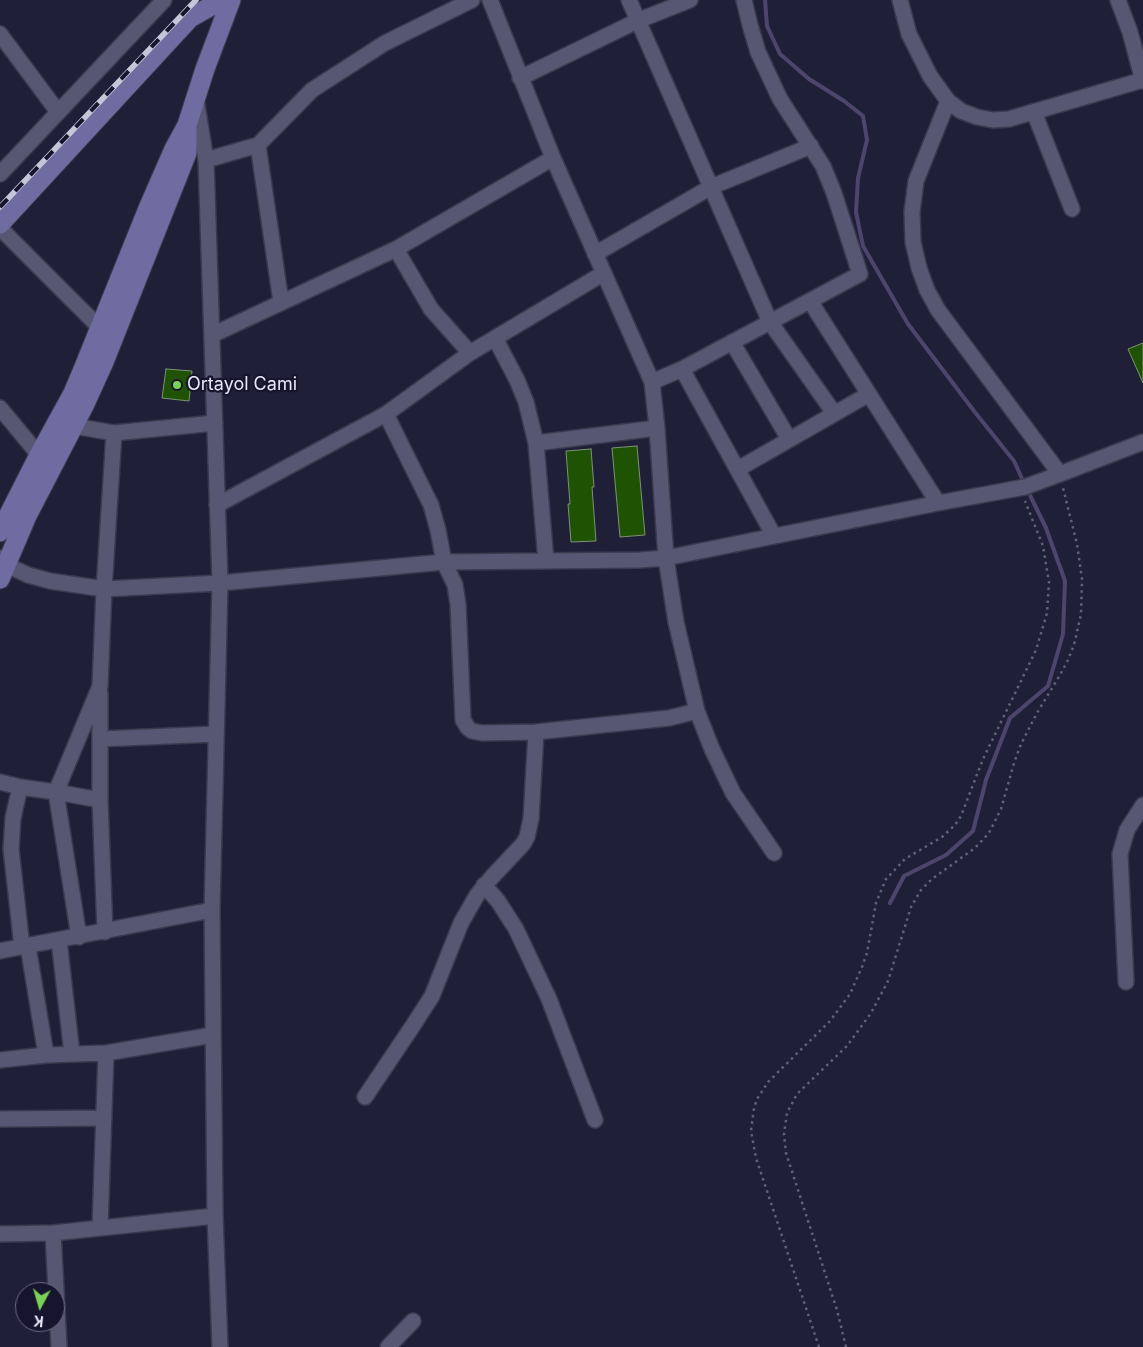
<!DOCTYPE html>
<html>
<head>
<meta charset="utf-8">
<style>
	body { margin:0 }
	#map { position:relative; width:1143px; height:1347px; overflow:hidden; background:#201f38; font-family:Inter,sans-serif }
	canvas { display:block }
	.north { position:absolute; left:15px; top:1282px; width:50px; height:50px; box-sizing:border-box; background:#17152d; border:1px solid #6a697e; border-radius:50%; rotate:186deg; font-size:14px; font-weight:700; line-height:20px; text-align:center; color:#e6e7f8 }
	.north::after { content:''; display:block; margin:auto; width:18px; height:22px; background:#7ad157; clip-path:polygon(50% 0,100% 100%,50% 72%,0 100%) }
</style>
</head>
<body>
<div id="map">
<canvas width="1143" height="1347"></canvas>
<div class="north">K</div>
</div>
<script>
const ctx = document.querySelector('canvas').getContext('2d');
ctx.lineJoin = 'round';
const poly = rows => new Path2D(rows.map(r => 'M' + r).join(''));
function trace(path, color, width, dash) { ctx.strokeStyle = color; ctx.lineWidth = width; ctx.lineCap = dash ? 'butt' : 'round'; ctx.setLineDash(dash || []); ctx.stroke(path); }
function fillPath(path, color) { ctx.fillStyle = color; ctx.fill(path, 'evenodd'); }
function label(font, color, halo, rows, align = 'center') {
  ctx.font = font + ' Inter,sans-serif'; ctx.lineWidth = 4.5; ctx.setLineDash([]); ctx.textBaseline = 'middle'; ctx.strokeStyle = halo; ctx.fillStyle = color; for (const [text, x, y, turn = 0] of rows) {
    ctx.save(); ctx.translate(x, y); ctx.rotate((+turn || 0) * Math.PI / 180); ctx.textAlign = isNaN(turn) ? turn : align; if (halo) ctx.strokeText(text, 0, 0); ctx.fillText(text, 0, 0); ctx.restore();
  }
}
trace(poly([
	[765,0,767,26,780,54,809,79,844,101,863,116,867,140,858,178,856,212,863,246,908,324,974,411,1014,461,1024,483],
	[890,903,904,876,946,855,973,831,986,780,1010,718,1048,686,1063,634,1065,581,1046,528,1027,489]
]), '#4e456d', 4);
const building = poly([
	[1143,343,1143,383,1128,349,1143,343],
	[166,369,192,371,189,401,162,398,166,369],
	[637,446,645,535,620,537,612,448,637,446],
	[591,449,594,487,592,487,596,541,571,542,568,504,570,504,566,451,591,449]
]);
fillPath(building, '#1f5202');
trace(building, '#7d9276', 1);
const minor = poly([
	[629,0,770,322,834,413],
	[900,0,909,34,930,76,948,101,961,111,977,117,993,120,1009,119,1143,80],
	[1118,0,1130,32,1143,81],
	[0,34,58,112],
	[520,78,637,21,690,0],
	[196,99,206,160,220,583,212,910,215,1216,220,1347],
	[1034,112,1072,209],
	[258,145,281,302],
	[206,160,258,145,312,90,385,43,472,0],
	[0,174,164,0],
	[0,228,100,328],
	[396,249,431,309,470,353],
	[595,254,711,187,811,146],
	[810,301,938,503],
	[212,335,396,249,553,158],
	[495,338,517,380,526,402,536,443,546,561],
	[732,342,789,439],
	[682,369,774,536],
	[652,382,682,369,860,274,834,193,823,166,780,99,758,52,750,25,744,0],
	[0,408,39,455],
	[386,414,431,505,438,530,444,562,455,585,458,604,463,720,468,728,472,731,482,733,536,732,669,718,697,711,676,622,666,558,657,428,652,382,553,158,490,0],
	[74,426,114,433,215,423],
	[114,433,104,589,220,583,444,562,640,560,666,558,938,503,1025,487,1060,474,938,310,927,290,919,268,913,242,912,212,916,181,948,101],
	[536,443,657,428],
	[738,469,869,394],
	[1060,474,1143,442],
	[217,505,386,414,470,353,604,273],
	[0,558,13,568,28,575,50,581,104,589,100,686,56,792,20,787,0,782],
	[100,693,100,800,105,932],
	[697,711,712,749,733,793,774,853],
	[100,739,216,734],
	[20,787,13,818,11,849,22,947],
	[484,885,498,901,516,929,549,999,595,1120],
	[79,937,56,792,100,800],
	[59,940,72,1054],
	[28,946,46,1055],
	[0,951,212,910],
	[1126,982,1120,854,1127,830,1143,805],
	[0,1060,46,1055,106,1053,213,1035],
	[365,1097,414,1024,432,996,461,923,477,895,492,877,523,844,527,837,531,819,536,732],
	[0,1119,104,1118],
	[100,1227,106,1053],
	[53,1233,59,1347],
	[0,1234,53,1233,215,1216],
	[388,1347,413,1321]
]);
const major = poly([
	[0,224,190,18,222,0],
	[0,532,39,455,73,393,84,367,149,206,174,149,187,125,205,69,231,0],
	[0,579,27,516,84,406,104,362,187,153,187,128]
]);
trace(minor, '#3a394e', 18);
trace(major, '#3a394e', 21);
trace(poly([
	[819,1347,756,1158,751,1131,754,1108,757,1099,768,1082,830,1021,850,994,862,967,867,953,876,903,886,879,905,859,942,837,955,825,961,816,983,759,1036,650,1047,613,1049,582,1043,546,1025,501],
	[846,1347,837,1310,786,1153,784,1134,787,1113,797,1094,847,1046,871,1013,888,981,911,907,921,890,932,879,975,848,989,833,1001,809,1014,763,1021,744,1037,713,1060,675,1068,660,1074,645,1081,614,1082,579,1077,544,1063,488]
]), '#616177', 2.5, [2.5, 4]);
trace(minor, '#575673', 15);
trace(major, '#6e6ca0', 19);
const rail = poly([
	[0,207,196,0]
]);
trace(rail, '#c5c6d8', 5.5);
trace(rail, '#17152d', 4, [11]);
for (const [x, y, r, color] of [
	[177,385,5,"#7ad157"]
]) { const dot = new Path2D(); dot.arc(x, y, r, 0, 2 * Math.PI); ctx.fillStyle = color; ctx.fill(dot); trace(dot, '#17152d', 2); }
label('18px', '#e6e7f8', '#17152d', [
	["Ortayol Cami",187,385]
], 'left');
</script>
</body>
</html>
